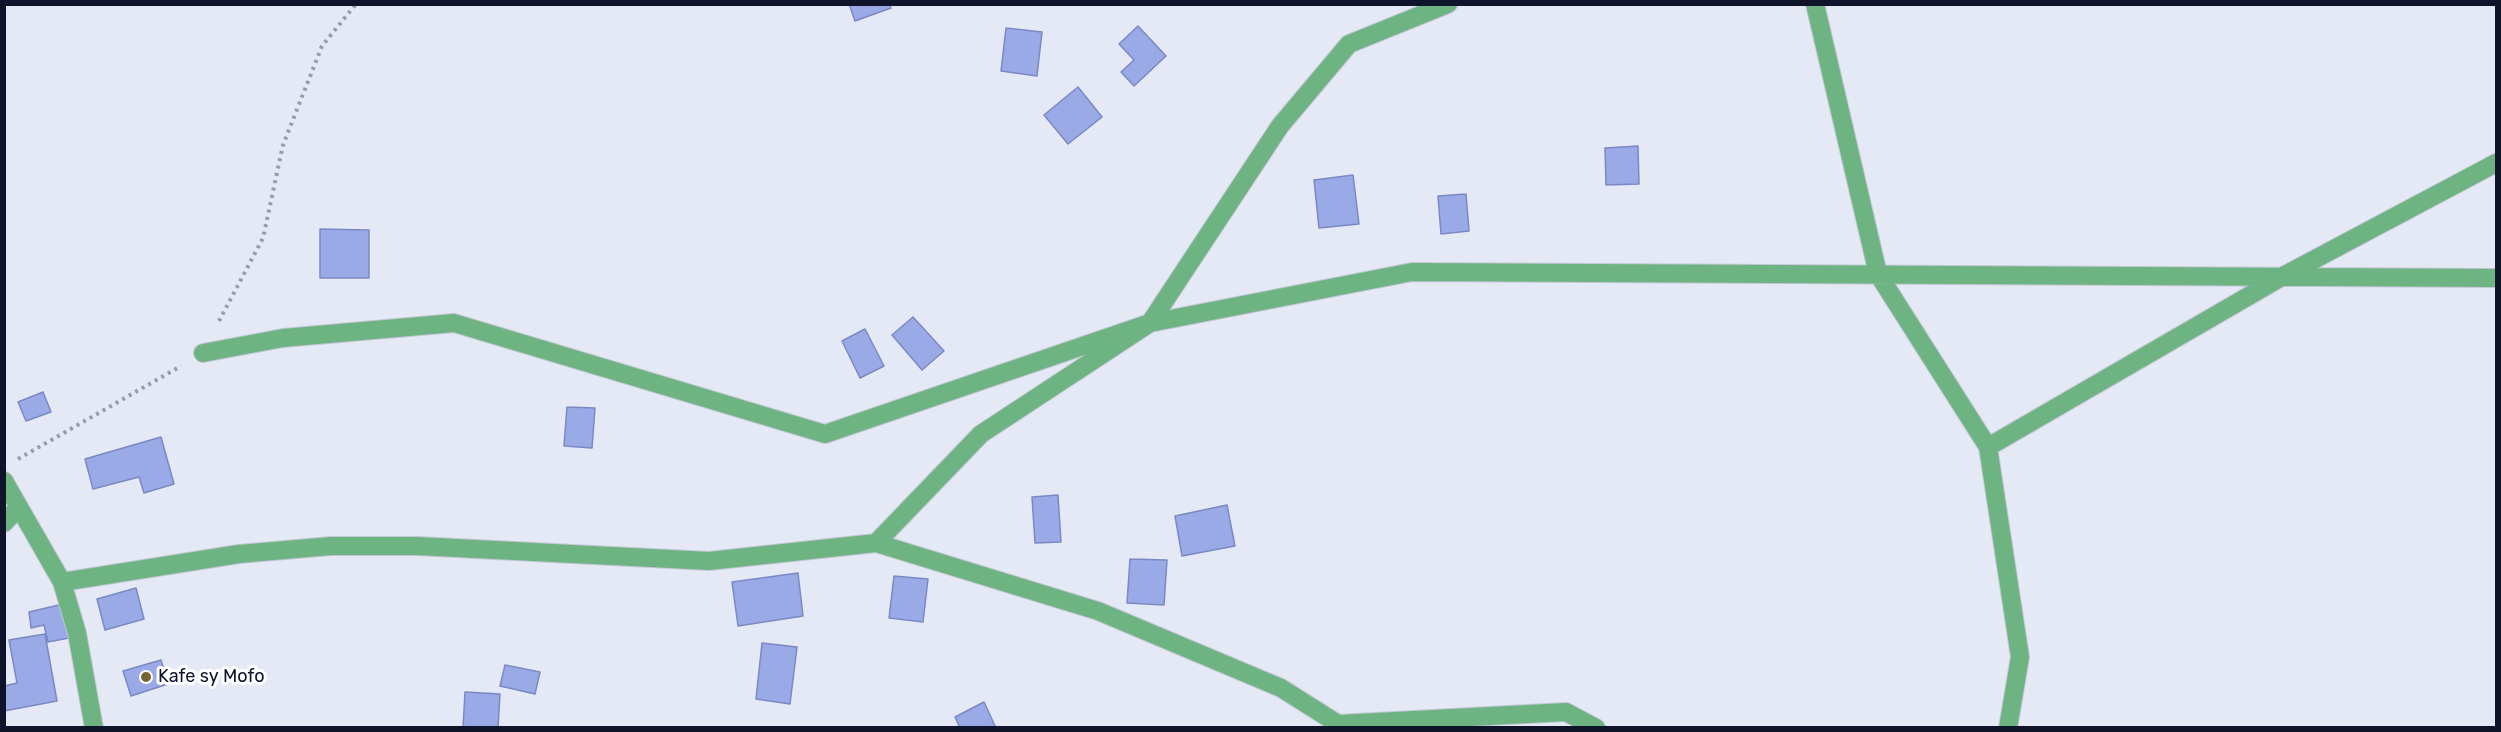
<!DOCTYPE html>
<html>
<head>
<meta charset="utf-8">
<style>
	body { margin:0 }
	#map { position:relative; width:2501px; height:732px; overflow:hidden; background:#e5e9f6; font-family:Rubik,sans-serif }
	canvas { display:block }
	.frame { position:absolute; inset:0; border:6px solid #0f142a; pointer-events:none }
</style>
</head>
<body>
<div id="map">
<canvas width="2501" height="732"></canvas>
<div class="frame"></div>
</div>
<script>
const ctx = document.querySelector('canvas').getContext('2d');
ctx.lineJoin = 'round';
function fillPath(path, color) { ctx.fillStyle = color; ctx.fill(path, 'evenodd'); }
const poly = rows => new Path2D(rows.map(r => 'M' + r).join(''));
function trace(path, color, width, dash) { ctx.strokeStyle = color; ctx.lineWidth = width; ctx.lineCap = dash ? 'butt' : 'round'; ctx.setLineDash(dash || []); ctx.stroke(path); }
function label(font, color, halo, rows, align = 'center') {
  ctx.font = font + ' Rubik,sans-serif'; ctx.lineWidth = 6; ctx.setLineDash([]); ctx.textBaseline = 'middle'; ctx.strokeStyle = halo; ctx.fillStyle = color; for (const [text, x, y, turn = 0] of rows) {
    ctx.save(); ctx.translate(x, y); ctx.rotate((+turn || 0) * Math.PI / 180); ctx.textAlign = isNaN(turn) ? turn : align; if (halo) ctx.strokeText(text, 0, 0); ctx.fillText(text, 0, 0); ctx.restore();
  }
}
const building = poly([
	[849,4,889,4,891,8,855,21,849,4],
	[1138,26,1166,56,1134,86,1121,72,1134,60,1119,44,1138,26],
	[1006,28,1042,32,1037,76,1001,71,1006,28],
	[1078,87,1102,117,1068,144,1044,115,1078,87],
	[1638,146,1639,184,1606,185,1605,148,1638,146],
	[1353,175,1359,224,1319,228,1314,180,1353,175],
	[1466,194,1469,231,1441,234,1438,196,1466,194],
	[320,229,369,230,369,278,320,278,320,229],
	[913,317,944,351,922,370,892,335,913,317],
	[865,329,884,366,860,378,842,341,865,329],
	[43,392,51,412,26,421,18,402,43,392],
	[567,407,595,408,592,448,564,446,567,407],
	[161,437,174,484,144,493,139,477,93,489,85,459,161,437],
	[1058,495,1061,542,1035,543,1032,497,1058,495],
	[1227,505,1235,546,1182,556,1175,516,1227,505],
	[1130,559,1167,560,1164,605,1127,603,1130,559],
	[798,573,803,616,738,626,732,582,798,573],
	[894,576,928,579,923,622,889,618,894,576],
	[136,588,144,619,105,630,97,599,136,588],
	[63,604,69,638,48,642,44,625,31,628,29,612,63,604],
	[45,634,57,701,4,711,4,686,17,683,9,640,45,634],
	[762,643,797,647,790,704,756,699,762,643],
	[161,660,168,684,131,696,123,671,161,660],
	[505,665,540,672,535,694,500,686,505,665],
	[465,692,500,694,498,728,463,728,465,692],
	[984,702,996,728,960,728,955,717,984,702]
]);
fillPath(building, '#9aaae7');
trace(building, '#7a89c3', 1.5);
const street = poly([
	[1815,4,1878,274,1988,447,2020,657,2008,728],
	[203,353,283,338,454,323,825,434,1150,323,1412,272,2496,278],
	[1988,447,2285,275,2496,163],
	[4,481,62,582,77,633,94,728],
	[4,523,18,508],
	[876,543,1098,611,1281,688,1338,724,1566,712,1596,728],
	[62,582,239,554,331,546,417,546,709,561,876,543,981,434,1150,323,1280,126,1349,44,1448,4]
]);
trace(street, '#c3c7d5', 20);
trace(poly([
	[219,321,263,238,283,145,322,46,356,4],
	[18,459,181,366]
]), '#979bab', 4, [3, 4.5]);
trace(street, '#6eb482', 18);
for (const [x, y, r, color] of [
	[146,677,6,"#746532"]
]) { const dot = new Path2D(); dot.arc(x, y, r, 0, 2 * Math.PI); ctx.fillStyle = color; ctx.fill(dot); trace(dot, '#fff', 2); }
label('18px', '#0f142a', '#fff', [
	["Kafe sy Mofo",158,677]
], 'left');
</script>
</body>
</html>
